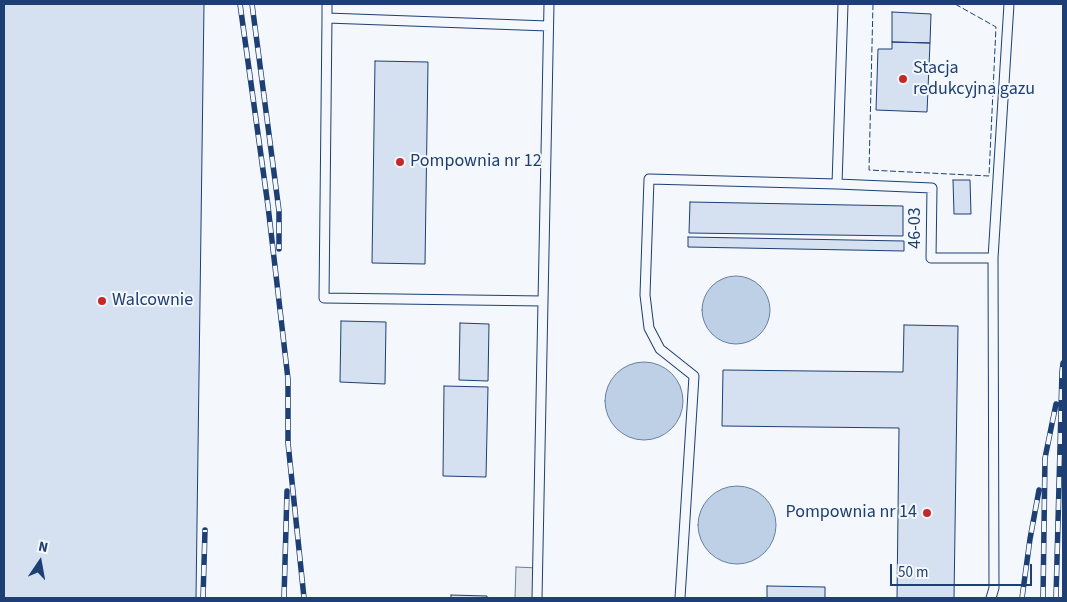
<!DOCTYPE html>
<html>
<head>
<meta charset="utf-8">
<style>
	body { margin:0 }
	#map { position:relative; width:1067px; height:602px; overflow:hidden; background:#f4f7fb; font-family:"Source Sans 3",sans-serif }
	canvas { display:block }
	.frame { position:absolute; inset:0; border:5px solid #1d3f73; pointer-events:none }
	.north { position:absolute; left:15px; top:537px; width:50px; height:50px; -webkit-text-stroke:4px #f4f7fb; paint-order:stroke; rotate:12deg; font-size:14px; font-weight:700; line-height:20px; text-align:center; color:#1d3f73 }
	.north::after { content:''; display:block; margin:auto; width:18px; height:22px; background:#1d3f73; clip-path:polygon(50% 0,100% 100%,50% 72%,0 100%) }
	.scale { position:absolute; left:890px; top:564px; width:142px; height:22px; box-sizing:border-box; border:2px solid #1d3f73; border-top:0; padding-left:6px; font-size:15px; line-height:18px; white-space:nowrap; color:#1d3f73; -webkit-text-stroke:4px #f4f7fb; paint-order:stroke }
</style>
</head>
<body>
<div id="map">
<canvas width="1067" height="602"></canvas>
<div class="frame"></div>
<div class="north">N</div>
<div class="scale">50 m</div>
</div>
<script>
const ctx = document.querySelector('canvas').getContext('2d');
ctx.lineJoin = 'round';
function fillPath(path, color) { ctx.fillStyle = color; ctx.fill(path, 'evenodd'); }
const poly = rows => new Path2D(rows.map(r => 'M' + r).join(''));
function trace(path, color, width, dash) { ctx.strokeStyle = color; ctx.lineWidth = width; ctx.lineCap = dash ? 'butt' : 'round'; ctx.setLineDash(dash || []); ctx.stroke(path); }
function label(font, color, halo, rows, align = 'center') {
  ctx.font = font + ' "Source Sans 3",sans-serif'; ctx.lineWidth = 4; ctx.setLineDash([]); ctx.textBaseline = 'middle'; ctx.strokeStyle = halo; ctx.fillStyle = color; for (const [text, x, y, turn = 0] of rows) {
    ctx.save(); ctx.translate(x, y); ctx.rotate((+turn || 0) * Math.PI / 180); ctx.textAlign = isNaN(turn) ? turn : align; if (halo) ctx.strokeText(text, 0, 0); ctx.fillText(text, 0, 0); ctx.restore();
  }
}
const parking = poly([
	[516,567,538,568,537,598,515,598,516,567]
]);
fillPath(parking, '#e3e8f0');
trace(parking, '#687fa3', 1);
const water = poly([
	'702 310a34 34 0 1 1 68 0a34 34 0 1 1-68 0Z',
	'605 401a39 39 0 1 1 78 0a39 39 0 1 1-78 0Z',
	'698 525a39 39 0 1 1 78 0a39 39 0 1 1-78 0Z'
]);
fillPath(water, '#bed0e5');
trace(water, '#687fa3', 1);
const building = poly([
	[4,4,204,4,196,598,4,598,4,4],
	[892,12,931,14,930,43,892,42,892,12],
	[892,42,930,43,927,112,876,110,878,49,892,49,892,42],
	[375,61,428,62,425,264,372,263,375,61],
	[953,180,970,180,971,214,954,214,953,180],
	[690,202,903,206,903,236,689,233,690,202],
	[688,237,904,241,904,251,688,247,688,237],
	[341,321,386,322,385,384,340,382,341,321],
	[460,323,489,324,488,381,459,380,460,323],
	[904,325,958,326,954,598,897,598,899,428,722,426,723,370,903,372,904,325],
	[444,386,488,387,486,477,443,476,444,386],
	[767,586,825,587,825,598,767,598,767,586],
	[451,595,487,596,487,598,451,598,451,595]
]);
fillPath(building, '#d5e0f0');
trace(building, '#1d3f73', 1);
const service = poly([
	[327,4,327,18,548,26],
	[843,4,837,184,932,188,931,258,993,258,1009,4],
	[327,18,324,298,543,301],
	[537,598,549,4],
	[680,598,694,376,660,349,649,328,645,295,649,179,837,184],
	[991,598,994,588,993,258]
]);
trace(service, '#1d3f73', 11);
trace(service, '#f4f7fb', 9);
const rail = poly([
	[240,4,268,206,288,379,288,443,304,598],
	[252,4,279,211,279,249],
	[203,598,205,530],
	[284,598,287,491],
	[1022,598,1030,539,1039,490],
	[1043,598,1045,458,1056,404],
	[1056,598,1062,372,1063,363]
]);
trace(rail, '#1d3f73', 5.5);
trace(rail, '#f4f7fb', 4, [11]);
trace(poly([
	[873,4,869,170,989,176,996,27,955,4]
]), '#1d3f73', 1, [6, 2.5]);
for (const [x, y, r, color] of [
	[903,79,5,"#c62828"],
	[400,162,5,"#c62828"],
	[102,301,5,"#c62828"],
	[927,513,5,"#c62828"]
]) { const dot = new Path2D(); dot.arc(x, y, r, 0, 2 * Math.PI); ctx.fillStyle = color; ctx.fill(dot); trace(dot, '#f4f7fb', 2); }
label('18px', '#1d3f73', '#f4f7fb', [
	["Stacja",913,69],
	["redukcyjna gazu",913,90],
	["Pompownia nr 12",410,162],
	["Walcownie",112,301],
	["Pompownia nr 14",917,513,"right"]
], 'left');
label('18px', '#1d3f73', '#f4f7fb', [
	["46-03",916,228,-90]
]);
</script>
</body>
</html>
